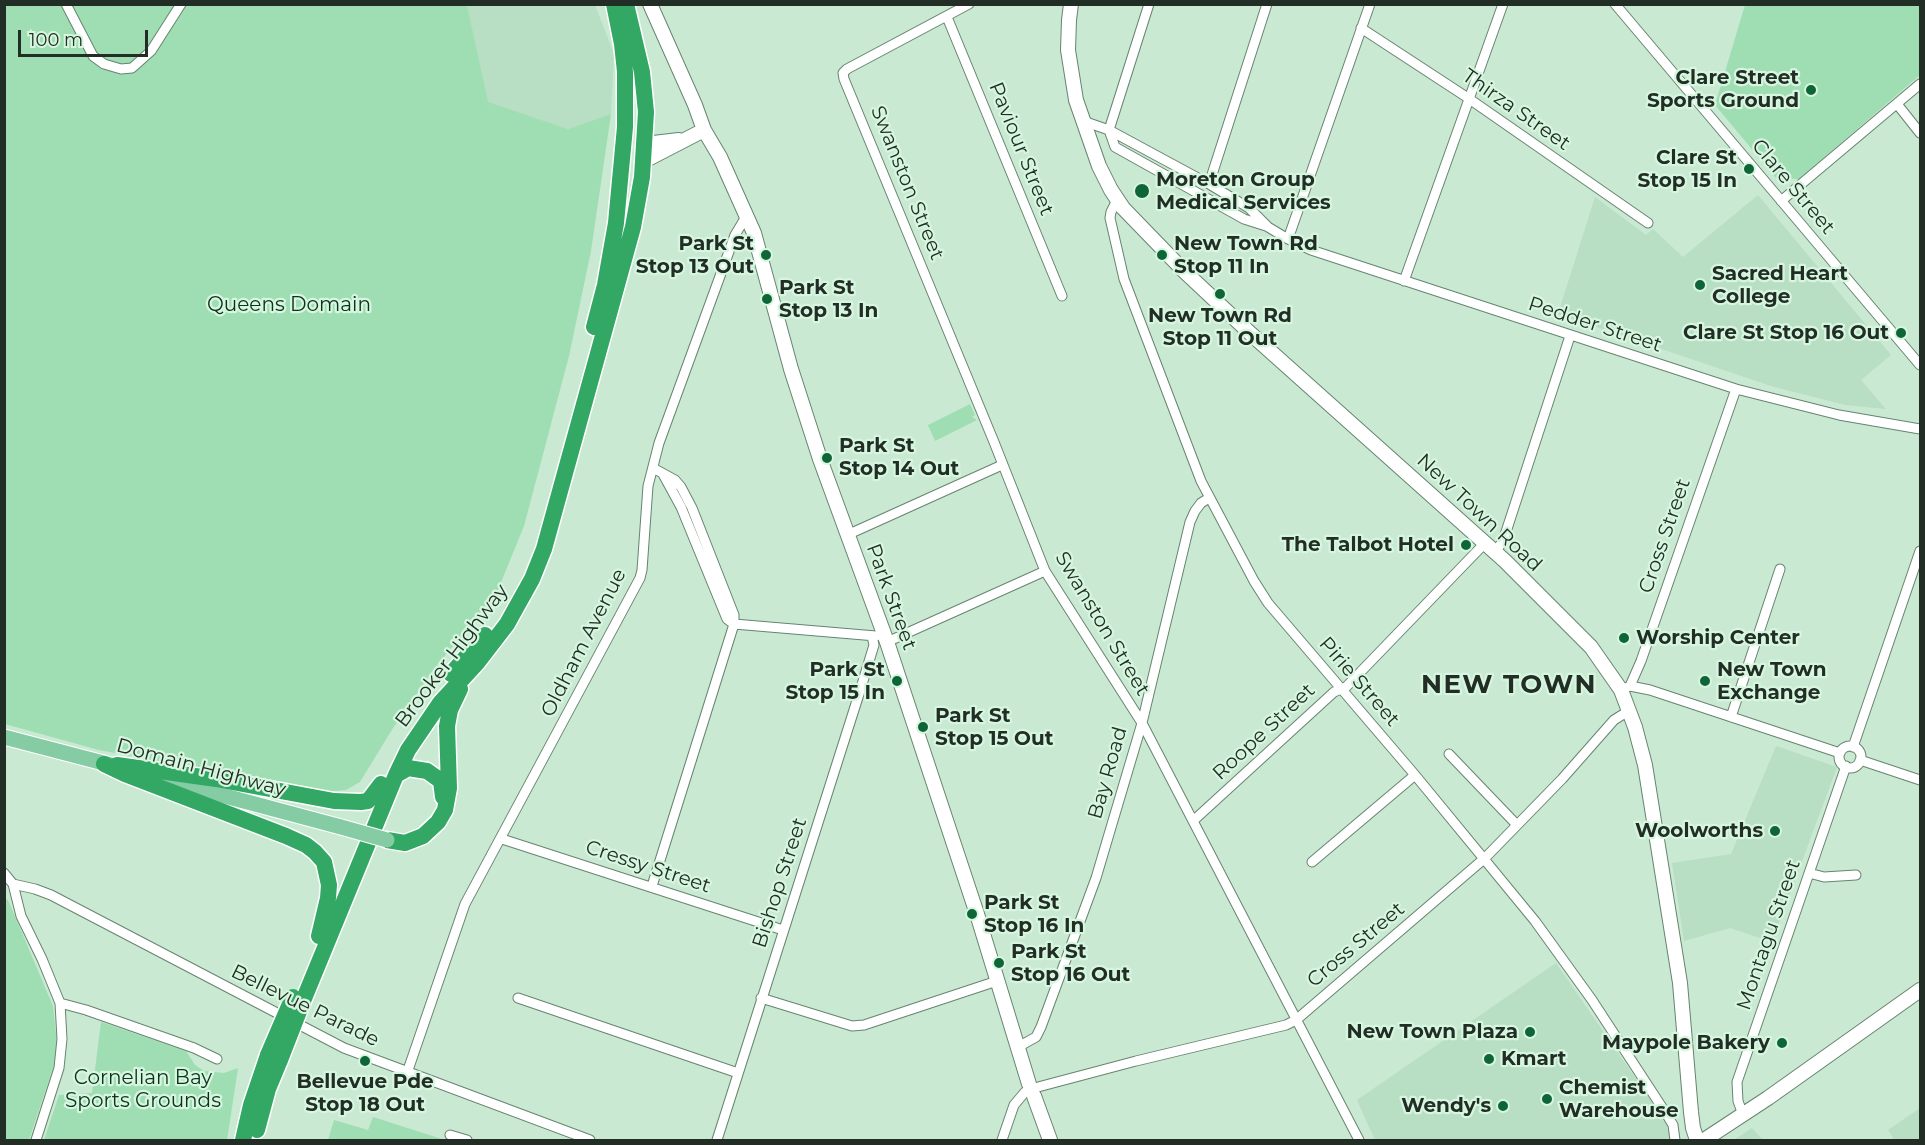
<!DOCTYPE html>
<html>
<head>
<meta charset="utf-8">
<style>
	body { margin:0 }
	#map { position:relative; width:1925px; height:1145px; overflow:hidden; background:#c9e9d2; font-family:Montserrat,sans-serif }
	canvas { display:block }
	.frame { position:absolute; inset:0; border:6px solid #222e25; pointer-events:none }
	.scale { position:absolute; left:18px; top:30px; width:130px; height:27px; box-sizing:border-box; border:3px solid #222e25; border-top:0; padding-left:8px; font-size:18px; line-height:21px; white-space:nowrap; color:#222e25; -webkit-text-stroke:4px #d6f6df; paint-order:stroke }
</style>
</head>
<body>
<div id="map">
<canvas width="1925" height="1145"></canvas>
<div class="frame"></div>
<div class="scale">100 m</div>
</div>
<script>
const ctx = document.querySelector('canvas').getContext('2d');
ctx.lineJoin = 'round';
function fillPath(path, color) { ctx.fillStyle = color; ctx.fill(path, 'evenodd'); }
const poly = rows => new Path2D(rows.map(r => 'M' + r).join(''));
function trace(path, color, width, dash) { ctx.strokeStyle = color; ctx.lineWidth = width; ctx.lineCap = dash ? 'butt' : 'round'; ctx.setLineDash(dash || []); ctx.stroke(path); }
function label(font, color, halo, rows, align = 'center') {
  ctx.font = font + ' Montserrat,sans-serif'; ctx.lineWidth = 4.5; ctx.setLineDash([]); ctx.textBaseline = 'middle'; ctx.strokeStyle = halo; ctx.fillStyle = color; for (const [text, x, y, turn = 0] of rows) {
    ctx.save(); ctx.translate(x, y); ctx.rotate((+turn || 0) * Math.PI / 180); ctx.textAlign = isNaN(turn) ? turn : align; if (halo) ctx.strokeText(text, 0, 0); ctx.fillText(text, 0, 0); ctx.restore();
  }
}
fillPath(poly([
	[467,5,595,5,614,54,611,114,568,129,487,102],
	[1758,195,1891,355,1861,380,1886,409,1845,405,1771,386,1558,314,1595,197,1646,235,1653,229,1683,257],
	[1776,746,1837,767,1772,942,1730,928,1684,941,1672,863,1731,854],
	[1556,963,1667,1124,1670,1140,1375,1140,1357,1100],
	[1920,1108,1920,1140,1894,1140,1888,1130],
	[1752,1128,1763,1140,1734,1140]
]), '#b8dec3');
fillPath(poly([
	[4,5,467,5,488,102,568,129,611,114,591,251,569,356,524,526,497,592,434,669,393,728,360,782,346,790,323,792,99,750,5,724],
	[1745,5,1920,5,1920,75,1799,179,1776,178,1715,105],
	[970,404,975,415,972,417,977,420,935,441,928,425],
	[4,898,8,900,53,1006,58,1053,29,1140,5,1140],
	[101,1022,186,1051,195,1065,204,1071,224,1073,238,1068,227,1140,44,1140,59,1095,92,1093],
	[373,1117,445,1140,328,1140,334,1120,368,1130]
]), '#9fddb2');
const street = poly([
	[66,4,93,56,104,64,121,69,132,68,151,51,181,4],
	[969,4,847,69,843,73,844,79,994,442,1045,571,1142,723,1359,1140],
	[1615,4,1920,365],
	[947,17,1062,296],
	[1361,28,1468,98,1648,223],
	[1897,104,1920,133],
	[1083,121,1109,130,1209,184,1249,208,1268,227,1288,239,1311,250,1736,389,1839,415,1920,429],
	[1109,130,1115,147,1244,219,1266,226],
	[1109,130,1149,4],
	[1209,184,1267,4],
	[1117,200,1111,212,1110,218,1124,279,1201,481,1254,581,1268,603,1415,775,1535,921,1592,1000,1667,1115,1673,1125,1675,1140],
	[1781,201,1920,84],
	[1288,239,1370,4],
	[1404,281,1503,4],
	[663,474,681,507,727,619,734,624],
	[847,535,1002,465],
	[1495,552,1503,541,1570,336],
	[734,624,876,636],
	[887,642,1045,571],
	[1630,686,1650,690,1840,753],
	[1621,690,1630,686,1641,661,1736,389],
	[1731,717,1780,569],
	'1839 757a11 11 0 1 1 22 0a11 11 0 1 1-22 0Z',
	[1853,747,1920,551],
	[1449,754,1517,825],
	[1860,760,1920,780],
	[1193,821,1334,692,1346,687,1485,543],
	[502,839,783,930],
	[1312,862,1415,775],
	[4,873,13,884,21,916,42,959,60,1003,62,1039,59,1068,36,1140],
	[1809,873,1824,877,1856,875],
	[13,884,35,889,51,895,344,1048,590,1140],
	[652,886,734,624,734,615,692,508,681,487,675,480,653,468],
	[518,998,738,1073],
	[761,998,852,1026,864,1025,997,981],
	[60,1003,86,1010,194,1048,217,1059],
	[1018,1047,1036,1037,1041,1027,1096,878,1142,723,1190,522,1195,511,1201,503,1209,498],
	[407,1073,465,904,640,578,642,570,648,486,659,443,735,235,747,215],
	[1038,1087,1136,1061,1286,1025,1296,1020,1485,858,1562,779,1614,720,1630,710],
	[1743,1115,1738,1101,1737,1082,1846,766],
	[450,1135,467,1140],
	[717,1140,860,691,874,645,872,636],
	[1002,1140,1014,1105,1025,1092]
]);
const secondary = poly([
	[650,4,695,105,704,130,720,157,754,233,791,369,820,459,887,642,977,914,1029,1084],
	[1071,4,1069,20,1068,50,1076,100,1099,166,1111,190,1123,208,1185,272,1251,334,1505,561,1591,647,1621,690,1635,727,1645,765,1680,983,1691,1112,1693,1128,1697,1140],
	[645,144,679,140],
	[644,161,704,130],
	[1034,1096,1050,1140],
	[1704,1140,1768,1098,1920,990]
]);
const primary = poly([
	[4,737,115,766],
	[150,776,341,827]
]);
const highway = poly([
	[594,327,605,285,616,223,625,127,625,72,622,44,614,4],
	[451,674,485,635],
	[104,764,125,774,286,836,306,845,315,852,324,862,329,885,328,898,319,936],
	[117,765,216,779,334,801,361,802,368,801,381,784],
	[396,775,408,768,427,771,441,781,443,797],
	[387,840,405,843,423,836,438,822,445,810,449,788,447,726,450,710,460,689],
	[303,1001,396,775,408,750,440,703,477,663,507,624,532,579,544,549,633,227,642,177,646,112,642,72,626,4],
	[257,1130,268,1089,280,1060],
	[243,1140,251,1105,268,1055]
]);
trace(street, '#67846f', 11);
trace(secondary, '#67846f', 16);
trace(primary, '#fff', 17);
trace(highway, '#fff', 19);
trace(street, '#fff', 9);
trace(secondary, '#fff', 14);
trace(primary, '#85cba3', 15);
trace(highway, '#33a865', 16);
const primaryBridge = poly([
	[341,827,387,840]
]);
const highwayBridge = poly([
	[268,1055,293,997],
	[280,1060,303,1001]
]);
trace(primaryBridge, '#fff', 17, []);
trace(highwayBridge, '#fff', 19, []);
trace(primaryBridge, '#85cba3', 15);
trace(highwayBridge, '#33a865', 16);
for (const [x, y, r, color] of [
	[1811,90,6,"#0e6638"],
	[1749,169,6,"#0e6638"],
	[1142,191,8,"#0e6638"],
	[766,255,6,"#0e6638"],
	[1162,255,6,"#0e6638"],
	[1700,285,6,"#0e6638"],
	[1220,294,6,"#0e6638"],
	[767,299,6,"#0e6638"],
	[1901,333,6,"#0e6638"],
	[827,458,6,"#0e6638"],
	[1466,545,6,"#0e6638"],
	[1624,638,6,"#0e6638"],
	[897,681,6,"#0e6638"],
	[1705,681,6,"#0e6638"],
	[923,727,6,"#0e6638"],
	[1775,831,6,"#0e6638"],
	[972,914,6,"#0e6638"],
	[999,963,6,"#0e6638"],
	[1530,1032,6,"#0e6638"],
	[1782,1043,6,"#0e6638"],
	[1489,1059,6,"#0e6638"],
	[365,1061,6,"#0e6638"],
	[1547,1099,6,"#0e6638"],
	[1503,1106,6,"#0e6638"]
]) { const dot = new Path2D(); dot.arc(x, y, r, 0, 2 * Math.PI); ctx.fillStyle = color; ctx.fill(dot); trace(dot, '#d6f6df', 2); }
label('bold 20px', '#222e25', '#d6f6df', [
	["Clare Street",1799,78,"right"],
	["Sports Ground",1799,101,"right"],
	["Clare St",1737,158,"right"],
	["Stop 15 In",1737,181,"right"],
	["Moreton Group",1156,180],
	["Medical Services",1156,203],
	["Park St",754,244,"right"],
	["Stop 13 Out",754,267,"right"],
	["New Town Rd",1174,244],
	["Stop 11 In",1174,267],
	["Sacred Heart",1712,274],
	["College",1712,297],
	["Park St",779,288],
	["Stop 13 In",779,311],
	["New Town Rd",1220,316,"center"],
	["Stop 11 Out",1220,339,"center"],
	["Clare St Stop 16 Out",1889,333,"right"],
	["Park St",839,446],
	["Stop 14 Out",839,469],
	["The Talbot Hotel",1454,545,"right"],
	["Worship Center",1636,638],
	["Park St",885,670,"right"],
	["Stop 15 In",885,693,"right"],
	["New Town",1717,670],
	["Exchange",1717,693],
	["Park St",935,716],
	["Stop 15 Out",935,739],
	["Woolworths",1763,831,"right"],
	["Park St",984,903],
	["Stop 16 In",984,926],
	["Park St",1011,952],
	["Stop 16 Out",1011,975],
	["New Town Plaza",1518,1032,"right"],
	["Maypole Bakery",1770,1043,"right"],
	["Kmart",1501,1059],
	["Bellevue Pde",365,1082,"center"],
	["Stop 18 Out",365,1105,"center"],
	["Chemist",1559,1088],
	["Warehouse",1559,1111],
	["Wendy's",1491,1106,"right"]
], 'left');
label('20px', '#222e25', '#d6f6df', [
	["Thirza Street",1516,110,35],
	["Paviour Street",1021,149,68],
	["Swanston Street",907,183,68],
	["Clare Street",1793,187,50],
	["Pedder Street",1595,325,18],
	["New Town Road",1479,513,43],
	["Cross Street",1665,536,-71],
	["Park Street",891,597,70],
	["Swanston Street",1102,624,59],
	["Oldham Avenue",584,643,-63],
	["Brooker Highway",452,656,-53],
	["Pirie Street",1359,682,49],
	["Roope Street",1264,732,-43],
	["Domain Highway",201,768,15],
	["Bay Road",1108,773,-74],
	["Cressy Street",648,867,18],
	["Bishop Street",780,883,-72],
	["Montagu Street",1769,935,-71],
	["Cross Street",1356,945,-40],
	["Bellevue Parade",305,1006,26]
]);
label('20px', '#0b331c', '#d6f6df', [
	["Queens Domain",289,305],
	["Cornelian Bay",143,1078],
	["Sports Grounds",143,1101]
]);
ctx.letterSpacing = '1.5px';
label('bold 26px', '#222e25', '#d6f6df', [
	["NEW TOWN",1509,685]
]);
ctx.letterSpacing = '0px';
</script>
</body>
</html>
